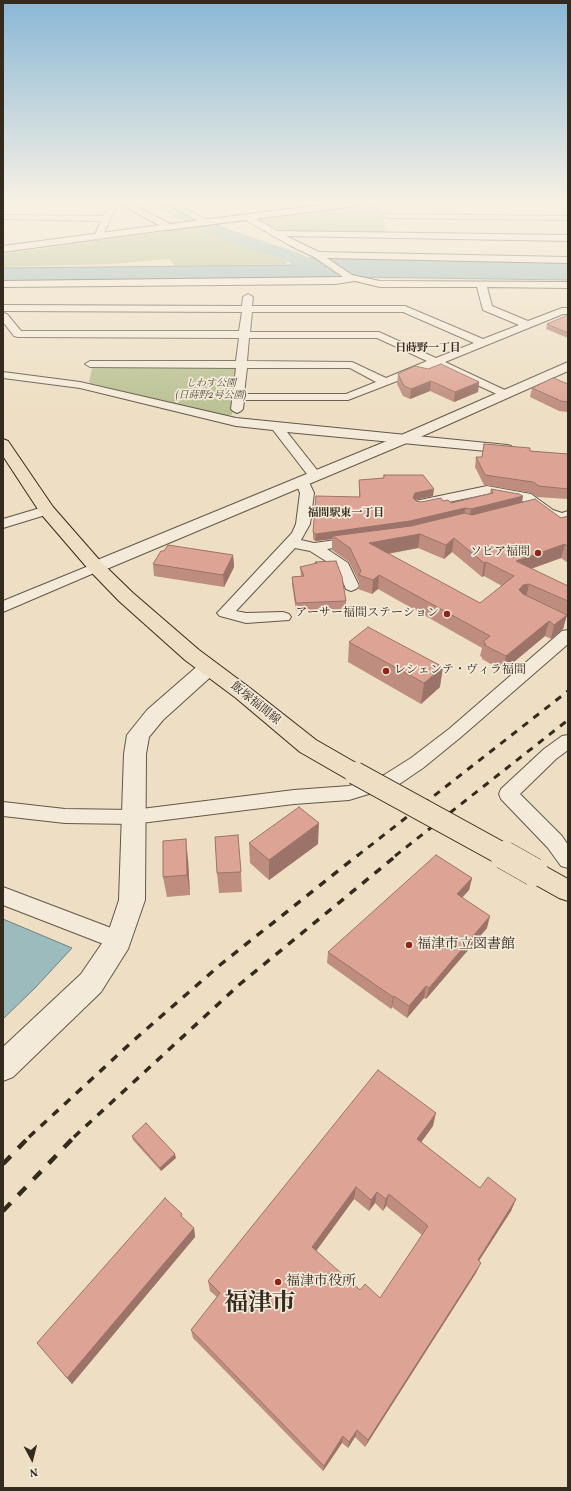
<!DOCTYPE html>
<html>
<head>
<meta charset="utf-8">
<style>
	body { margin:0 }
	#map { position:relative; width:571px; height:1491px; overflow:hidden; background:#eedfc4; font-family:Vollkorn,serif }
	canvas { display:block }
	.frame { position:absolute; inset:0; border:4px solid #342a1e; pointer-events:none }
	.north { position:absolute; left:12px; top:1439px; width:40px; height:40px; -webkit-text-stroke:3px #f4ead9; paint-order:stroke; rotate:173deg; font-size:11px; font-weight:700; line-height:16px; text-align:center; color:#342a1e }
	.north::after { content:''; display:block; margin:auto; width:14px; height:18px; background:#342a1e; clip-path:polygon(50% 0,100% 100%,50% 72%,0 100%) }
</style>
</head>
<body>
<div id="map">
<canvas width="571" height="1491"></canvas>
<div class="frame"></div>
<div class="north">N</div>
</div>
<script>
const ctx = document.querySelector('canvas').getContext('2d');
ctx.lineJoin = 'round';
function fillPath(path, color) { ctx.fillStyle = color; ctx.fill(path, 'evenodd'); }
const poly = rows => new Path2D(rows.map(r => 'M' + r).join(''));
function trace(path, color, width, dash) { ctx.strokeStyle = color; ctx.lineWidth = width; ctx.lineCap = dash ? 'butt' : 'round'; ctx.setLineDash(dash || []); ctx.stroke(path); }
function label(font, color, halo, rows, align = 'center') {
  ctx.font = font + ' Vollkorn,"Noto Serif JP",serif'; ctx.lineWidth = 3.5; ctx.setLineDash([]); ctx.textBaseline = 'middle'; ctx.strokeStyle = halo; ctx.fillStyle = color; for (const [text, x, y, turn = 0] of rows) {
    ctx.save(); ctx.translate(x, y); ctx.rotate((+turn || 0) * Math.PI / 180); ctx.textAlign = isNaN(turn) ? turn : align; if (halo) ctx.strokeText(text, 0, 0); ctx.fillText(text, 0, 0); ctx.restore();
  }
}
fillPath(poly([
	[378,204,382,205,385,233,279,232,258,220],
	[197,227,288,262,286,264,175,266,169,259,111,264,3,267,3,254],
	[231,366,236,369,232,415,225,416,91,384,89,382,92,368,97,367]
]), '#bac193');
const water = poly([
	[308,258,568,263,568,280,356,277,3,281,3,268,300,265,308,258],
	[3,919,72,948,35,988,3,1019,3,919]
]);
fillPath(water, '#9cbbbc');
trace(water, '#72817d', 1);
fillPath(poly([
	[150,203,170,203,228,229,299,253,323,266,326,270,323,274,317,275,311,274,287,261,216,237,153,206,150,203]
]), '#9cbbbc');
const minor = poly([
	[112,203,120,203,110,219,102,237,98,240,94,237,101,221,3,219,3,215,103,216,112,203],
	[165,203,175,203,211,222,210,224,204,224,165,203],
	[284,203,293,203,301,210,300,212,294,212,284,203],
	[384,214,568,216,568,220,387,218,383,216,384,214],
	[244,215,250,215,277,231,568,235,568,241,286,236,319,252,568,257,568,263,327,258,352,275,380,281,568,282,568,288,487,287,492,306,528,321,562,308,568,308,568,314,563,314,445,362,509,392,511,394,509,396,501,396,436,366,348,400,244,400,243,409,241,411,237,413,233,411,231,409,236,368,90,367,85,364,90,361,236,361,239,338,18,337,14,336,3,322,3,313,7,314,21,331,239,331,242,312,3,311,3,305,242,306,243,297,248,294,253,297,252,306,405,306,483,339,519,325,483,310,477,287,380,287,355,281,335,284,3,287,3,281,343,277,314,257,289,245,244,219,243,217,244,215],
	[252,312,403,312,474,343,436,358,379,332,250,332,252,312],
	[249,338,377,338,427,361,386,378,352,362,247,361,249,338],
	[247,368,350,368,376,382,346,394,244,394,247,368],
	[3,372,80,382,236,418,507,445,511,446,513,449,511,452,507,453,287,432,321,475,320,478,315,479,310,478,273,430,236,426,80,388,3,378,3,372],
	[302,477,307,478,314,493,310,524,301,540,314,543,357,537,362,538,364,541,362,544,327,549,348,563,359,586,356,589,351,591,346,589,337,568,310,551,295,548,236,611,246,613,283,612,289,614,291,617,289,620,246,623,220,616,217,613,220,610,292,533,296,524,300,493,295,481,297,478,302,477],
	[487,486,531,494,553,510,562,513,568,511,568,520,563,521,543,516,521,500,487,494,420,508,415,507,413,504,415,501,420,500,487,486],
	[47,506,52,507,54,510,52,513,3,528,3,519,47,506],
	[96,563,101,564,103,567,101,570,3,612,3,601,96,563],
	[568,630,568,644,461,737,423,768,398,785,349,800,294,804,133,824,65,823,3,816,3,802,65,809,133,810,294,790,349,786,384,775,411,758,449,729,562,631,568,630],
	[568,735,568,750,556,759,520,794,562,836,568,845,568,868,561,866,548,848,501,799,499,794,501,789,544,749,562,736,568,735],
	[3,887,127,934,130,941,127,948,119,950,3,905,3,887]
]);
const tertiary = poly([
	[168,224,173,227,172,229,3,252,3,246,168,224],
	[568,362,568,371,409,442,102,571,96,572,90,571,87,567,90,563,399,436,568,362],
	[208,661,215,663,218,668,215,673,163,720,149,737,146,754,145,900,128,949,101,992,13,1077,3,1081,3,1047,81,974,107,936,119,900,124,754,127,735,147,710,201,663,208,661]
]);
const secondary = poly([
	[118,203,130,203,170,224,335,203,361,203,356,206,168,230,118,203]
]);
const primary = poly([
	[3,439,8,441,53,507,102,563,133,593,199,650,250,688,316,740,363,767,366,773,363,779,355,781,347,779,300,752,236,698,185,660,119,601,90,571,41,514,3,456,3,439],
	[534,862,543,865,568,879,568,901,559,898,525,879,522,872,525,865,534,862]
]);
trace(minor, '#625748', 2);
trace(tertiary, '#625748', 2);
trace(secondary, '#342a1e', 2);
trace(primary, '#342a1e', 2);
fillPath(minor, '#f4ead9');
fillPath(tertiary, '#f4ead9');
fillPath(secondary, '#f4ead9');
fillPath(primary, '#eedfc4');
trace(poly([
	[357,856,568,691],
	[395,856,568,720]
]), '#342a1e', 3, [7, 7]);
trace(poly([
	[29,1137,134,1040,220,965,358,855],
	[74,1137,240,984,397,855]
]), '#342a1e', 3.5, [8, 8]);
trace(poly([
	[3,1164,30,1136],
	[3,1211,75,1136]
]), '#342a1e', 4.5, [11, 11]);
const primaryBridgeFar1 = poly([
	[355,773,506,856]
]);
const primaryBridge = poly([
	[504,855,534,872]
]);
trace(primaryBridgeFar1, '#342a1e', 24, []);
trace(primaryBridge, '#342a1e', 29, []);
trace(primaryBridgeFar1, '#eedfc4', 22);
trace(primaryBridge, '#eedfc4', 28);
fillPath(poly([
	[568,315,568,338,546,329,547,324],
	[398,374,479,382,478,392,454,402,430,391,410,399,403,396,397,384],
	[568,384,568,412,559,411,530,397,532,388],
	[484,444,530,451,568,454,568,499,537,497,531,493,484,485,475,467,476,457,482,457],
	[384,475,433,496,414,500,416,501,421,502,443,501,451,503,490,493,491,489,523,496,522,502,561,518,568,516,568,563,561,558,531,569,568,586,568,617,566,617,563,629,551,639,545,636,503,671,482,659,482,657,480,656,482,648,378,589,372,594,358,589,359,582,349,562,332,550,332,539,315,541,313,539,313,532,359,497,359,480,383,478],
	[418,548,444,559,452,552,482,577,484,576,502,586,480,603,388,554],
	[233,555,234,567,224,587,154,576,153,564],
	[336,561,346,601,346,609,296,611,292,585,292,577,301,576,300,567,314,564,315,562],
	[349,642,440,687,421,704,348,662],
	[249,843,318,844,269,880,250,863],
	[188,859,190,895,167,897,163,877],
	[241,872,242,892,219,893,217,873],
	[472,878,469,890,462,898,487,928,426,999,424,998,407,1018,392,1007,391,1009,327,963,328,952],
	[433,1126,421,1142,480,1188,516,1199,511,1211,479,1261,476,1273,365,1447,355,1437,348,1448,342,1443,323,1471,193,1338,191,1330,217,1297,210,1291,208,1281],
	[354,1199,369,1211,375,1203,383,1211,386,1206,422,1235,380,1298,360,1290,316,1251],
	[132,1136,176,1158,161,1171,133,1140],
	[183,1218,194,1228,195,1237,72,1384,37,1343]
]), '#be8d80');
fillPath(poly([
	[431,381,430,391,410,399,411,389],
	[479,382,478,392,454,402,455,392],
	[434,489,433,496,414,500,413,498,415,493],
	[523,496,521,504,470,516,471,509],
	[465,508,464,516,409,529,333,536,332,539,315,541,316,534],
	[420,534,418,548,368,557,369,543],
	[454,538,452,552,444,559,446,545],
	[565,544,561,558,513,575,516,561],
	[233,555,234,567,224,587,223,575],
	[486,562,484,576,482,577,484,563],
	[379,575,378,589,372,594,373,580],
	[529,584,526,598,519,590,523,585],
	[567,615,563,629,551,639,554,625],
	[549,621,545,636,503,671,506,656],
	[443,667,440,687,421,704,424,683],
	[319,823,318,844,269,880,269,860],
	[186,839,188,859,190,895,187,875],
	[472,878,469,890,454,906,457,894],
	[490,916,487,928,426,999,429,988],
	[426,986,424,998,407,1018,409,1006],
	[394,996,392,1007,391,1009,393,997],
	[436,1113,433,1126,414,1152,417,1139],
	[175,1154,176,1158,161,1171,160,1168],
	[356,1187,354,1199,311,1258,312,1247],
	[377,1192,375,1203,369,1211,371,1200],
	[389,1194,386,1206,383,1211,386,1199],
	[516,1199,511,1211,473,1270,478,1260],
	[194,1228,195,1237,72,1384,67,1378],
	[481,1263,476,1273,365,1447,368,1440],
	[357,1430,355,1437,348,1448,349,1442],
	[343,1436,342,1443,323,1471,324,1466]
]), '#9b7368');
const building = poly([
	[568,315,568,333,547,324,568,315],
	[441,364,479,382,455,392,431,381,411,389,404,386,398,374,415,366,428,369,441,364],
	[553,378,568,384,568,402,561,401,532,388,553,378],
	[484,444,530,448,530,451,568,454,568,489,539,486,533,482,485,475,476,457,482,457,484,444],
	[384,475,423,475,434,489,415,493,413,498,416,501,421,502,441,498,443,501,448,500,451,503,493,493,491,489,519,494,523,496,471,509,465,508,410,521,316,534,313,532,316,496,360,497,359,480,384,478,384,475],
	[535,499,561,518,568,516,568,547,565,544,516,561,568,586,568,601,529,584,523,585,519,590,523,594,567,615,554,625,549,621,506,656,484,645,486,644,483,642,490,636,379,575,373,580,359,575,361,571,350,548,333,536,411,526,465,513,472,515,535,499],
	[420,534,446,545,454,538,484,563,486,562,514,576,480,603,369,543,420,534],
	[168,545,233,555,223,575,153,564,161,551,164,551,168,545],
	[336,561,342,577,346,601,296,603,292,577,304,576,300,567,317,563,315,562,336,561],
	[368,627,443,667,424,683,349,642,368,627],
	[299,807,319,823,269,860,249,843,299,807],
	[238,835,241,872,217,873,215,837,238,835],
	[186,839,187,875,163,877,163,841,186,839],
	[436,855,472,878,457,894,490,916,429,988,426,986,409,1006,394,996,393,997,328,952,436,855],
	[378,1070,436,1113,417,1139,480,1188,488,1177,516,1199,478,1260,481,1263,368,1440,357,1430,349,1442,343,1436,324,1466,191,1330,220,1293,208,1281,378,1070],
	[356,1187,371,1200,377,1192,386,1199,389,1194,428,1226,380,1298,365,1284,360,1290,312,1247,356,1187],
	[146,1123,175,1154,160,1168,132,1136,146,1123],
	[165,1198,182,1214,181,1216,194,1228,67,1378,37,1343,165,1198]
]);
fillPath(building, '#dda495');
trace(building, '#9b7368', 1);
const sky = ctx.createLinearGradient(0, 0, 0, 412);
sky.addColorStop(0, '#89b7d6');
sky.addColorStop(0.49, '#f7f1e4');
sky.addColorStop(1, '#f7f1e400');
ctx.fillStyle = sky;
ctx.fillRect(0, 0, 571, 412);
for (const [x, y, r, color] of [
	[538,553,4,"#8f2418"],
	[447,614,4,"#8f2418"],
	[386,671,4,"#8f2418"],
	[409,945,4,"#8f2418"],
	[278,1282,4,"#8f2418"]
]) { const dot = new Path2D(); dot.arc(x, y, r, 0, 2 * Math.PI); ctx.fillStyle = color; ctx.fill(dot); trace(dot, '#f4ead9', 1.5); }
label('italic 10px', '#56503b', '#f4ead9', [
	["しわす公園",211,384],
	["(日蒔野2号公園)",211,396]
]);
label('bold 11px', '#342a1e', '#f4ead9', [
	["日蒔野一丁目",428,349],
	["福間駅東一丁目",346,514]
]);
label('12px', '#342a1e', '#f4ead9', [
	["ソピア福間",530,553],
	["アーサー福間ステーション",439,614],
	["レシェンテ・ヴィラ福間",394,671,"left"]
], 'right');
label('12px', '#342a1e', '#f4ead9', [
	["飯塚福間線",255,704,39]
]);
label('14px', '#342a1e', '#f4ead9', [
	["福津市立図書館",417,945],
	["福津市役所",286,1282]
], 'left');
label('bold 24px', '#342a1e', '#f4ead9', [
	["福津市",260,1306]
]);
</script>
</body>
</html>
